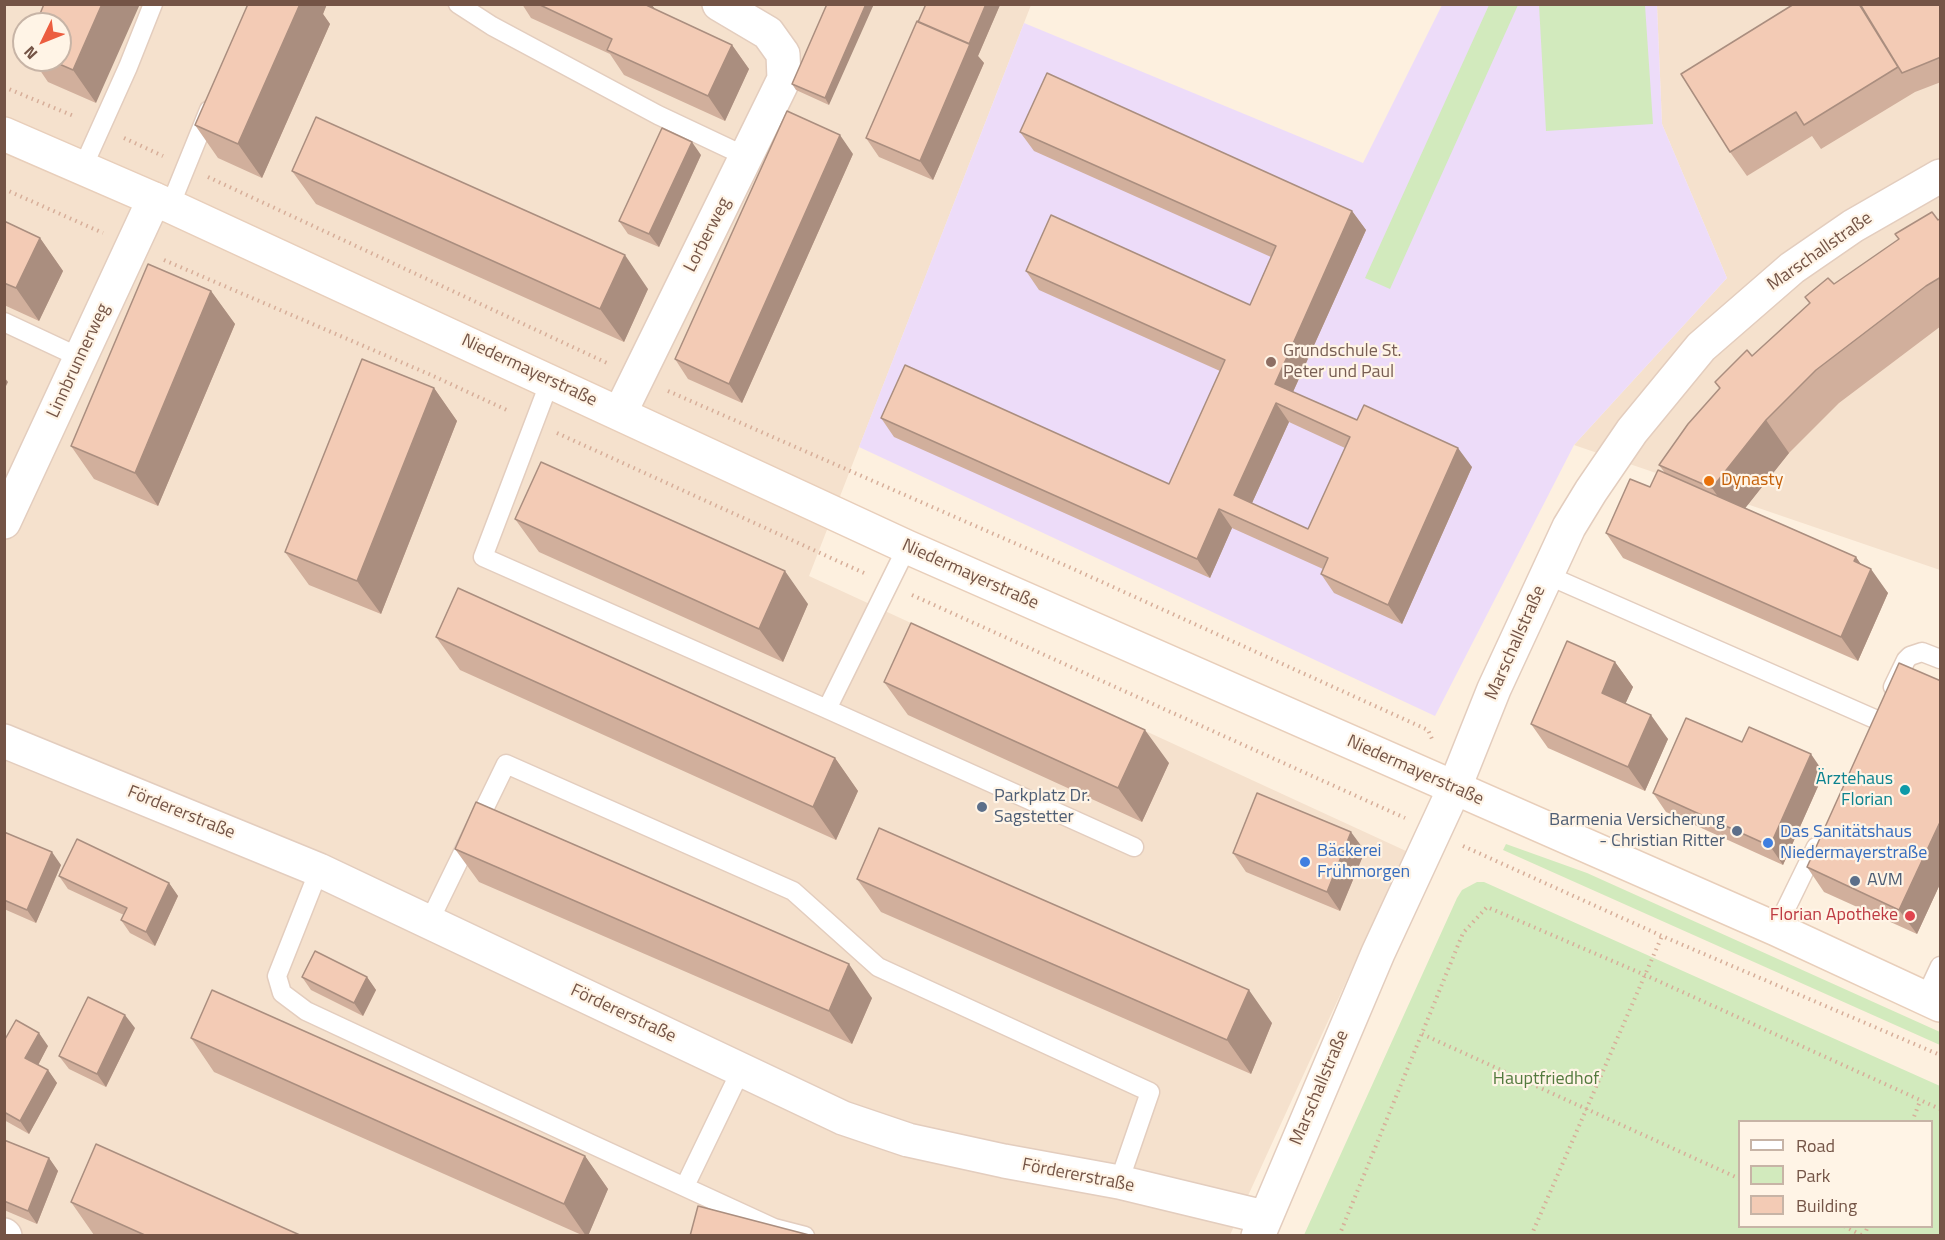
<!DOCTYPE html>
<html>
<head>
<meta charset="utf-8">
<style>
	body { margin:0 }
	#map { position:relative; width:1945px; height:1240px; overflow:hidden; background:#fdf0df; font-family:"Titillium Web",sans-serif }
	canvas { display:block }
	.frame { position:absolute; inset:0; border:6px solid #745446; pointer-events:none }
	.legend { position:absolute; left:1738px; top:1120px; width:195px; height:108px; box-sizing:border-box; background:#fff4e6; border:2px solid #c7b4a6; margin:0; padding:8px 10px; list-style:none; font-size:18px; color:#745446 }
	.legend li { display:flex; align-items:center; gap:12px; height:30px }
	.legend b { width:30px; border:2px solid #c7b4a6 }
	.north { position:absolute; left:12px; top:12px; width:60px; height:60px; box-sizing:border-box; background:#fff4e6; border:2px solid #c7b4a6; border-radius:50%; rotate:227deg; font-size:16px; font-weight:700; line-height:24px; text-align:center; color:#745446 }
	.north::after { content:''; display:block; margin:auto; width:21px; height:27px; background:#ec5d3f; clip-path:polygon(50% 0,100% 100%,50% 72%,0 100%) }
</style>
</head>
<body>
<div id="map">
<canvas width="1945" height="1240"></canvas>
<div class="frame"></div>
<ul class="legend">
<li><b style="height:8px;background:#fff"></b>Road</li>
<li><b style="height:16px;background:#d2eabd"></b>Park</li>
<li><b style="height:16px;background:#f3cbb5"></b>Building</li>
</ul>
<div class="north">N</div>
</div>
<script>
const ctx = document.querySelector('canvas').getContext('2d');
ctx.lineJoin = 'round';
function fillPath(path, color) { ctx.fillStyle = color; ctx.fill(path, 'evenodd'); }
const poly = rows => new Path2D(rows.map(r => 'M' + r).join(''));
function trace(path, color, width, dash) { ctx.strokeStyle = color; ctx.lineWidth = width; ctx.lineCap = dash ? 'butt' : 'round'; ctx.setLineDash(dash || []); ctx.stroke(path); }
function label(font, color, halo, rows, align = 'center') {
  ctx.font = font + ' "Titillium Web",sans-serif'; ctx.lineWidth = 4.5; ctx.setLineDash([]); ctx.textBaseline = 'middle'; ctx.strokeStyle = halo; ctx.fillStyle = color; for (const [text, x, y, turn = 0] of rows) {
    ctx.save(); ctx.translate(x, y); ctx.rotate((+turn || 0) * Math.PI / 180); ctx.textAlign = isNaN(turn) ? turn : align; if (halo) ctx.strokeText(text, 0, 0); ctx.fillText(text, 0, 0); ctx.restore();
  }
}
fillPath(poly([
	[5,5,1031,5,809,576,1406,851,1230,1235,5,1236],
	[24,24,60,24,60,60,24,60],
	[1657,5,1940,5,1940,570,1574,445,1727,278,1662,124]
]), '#f5e1cd');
fillPath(poly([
	[1442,5,1657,5,1662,124,1727,278,1574,445,1435,716,859,447,1024,23,1363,163]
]), '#eddcf9');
fillPath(poly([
	[1489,5,1518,5,1390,289,1365,278],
	[1539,5,1645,5,1653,124,1546,131],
	[1506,844,1587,873,1940,1032,1940,1045,1503,850],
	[1477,882,1484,882,1940,1086,1940,1235,1304,1235,1457,898,1462,890],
	[1740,1122,1932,1122,1932,1226,1740,1226]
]), '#d2eabd');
const service = poly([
	[458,4,492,26,658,115,747,157],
	[83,167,128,67,153,4],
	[170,206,209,110],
	[4,322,81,358],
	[550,381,483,557,827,709],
	[907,547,827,709,1134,847],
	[1547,575,1877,720],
	[1893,687,1906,660,1910,656,1922,652,1940,659],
	[319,870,277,976,282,993,306,1011,589,1143,774,1228,805,1236],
	[429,922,506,764,793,891,878,967,1150,1092,1119,1182],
	[1776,929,1816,847],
	[1925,998,1940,966],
	[685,1186,741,1070]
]);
const minor = poly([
	[620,413,784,79,783,54,768,33,719,4],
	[4,522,154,199],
	[4,741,319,870,843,1118,908,1140,1004,1161,1119,1182,1264,1217],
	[4,1235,5,1236],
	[1258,1236,1378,953,1454,789,1494,689,1569,527,1591,491,1632,431,1701,347,1792,268,1853,226,1940,176]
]);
const secondary = poly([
	[4,134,170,206,907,547,1776,929,1940,1005]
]);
trace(service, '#e3cdbe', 21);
trace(minor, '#e3cdbe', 36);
trace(secondary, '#e8ceba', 36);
trace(poly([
	[4,87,76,117],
	[124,138,163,156],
	[208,177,607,363],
	[4,189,103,233],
	[164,260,431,375,509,411],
	[668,391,1069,567,1428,730,1432,739],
	[557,433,864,573],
	[912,595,1405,818],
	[1463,846,1662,936,1940,1055],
	[1422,1034,1740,1179],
	[1912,1122,1920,1101],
	[1844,1226,1863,1236],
	[1339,1236,1463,933,1487,907,1645,975,1940,1109],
	[1531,1236,1662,936],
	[1864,1236,1868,1226]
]), '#d7ae99', 4, [1.5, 4.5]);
trace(service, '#fff', 18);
trace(minor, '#fff', 33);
trace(secondary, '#fff', 33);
fillPath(poly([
	[44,4,96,103,48,82,33,60,60,60],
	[248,4,327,4,323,14,330,24,262,178,218,158,195,125],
	[522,4,651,4,655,9,732,45,749,69,725,121,624,75,610,54,531,18],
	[827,4,829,105,796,90,792,84],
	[1941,4,1941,82,1915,92,1821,149,1812,136,1747,176,1730,152],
	[1000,5,978,56,984,63,933,180,879,157,866,138,918,22],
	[1020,132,1352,211,1366,230,1293,392,1357,420,1472,467,1402,624,1334,593,1321,574,1323,569,1232,528,1210,578,894,437,881,418,1169,484,1220,371,1039,290,1026,271,1250,305,1271,257,1034,151],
	[1289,422,1345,448,1308,529,1252,503],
	[853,154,742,403,688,379,675,359],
	[701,155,659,247,628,234,619,221],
	[292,171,648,289,624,342,316,204],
	[1941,218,1941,326,1839,403,1789,453,1745,508,1856,557,1860,563,1888,593,1858,661,1623,558,1606,533,1665,473,1659,465,1720,389,1715,382,1752,356,1810,303,1805,297,1834,284],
	[4,221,40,238,63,271,39,321,4,305],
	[211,291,235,324,158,506,94,479,71,446],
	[434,388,457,421,381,614,309,585,285,552],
	[515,519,808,604,783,662,539,552],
	[436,637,835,758,858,791,836,840,460,670],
	[1615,662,1633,687,1625,704,1668,739,1645,791,1548,748,1531,724],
	[1941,681,1941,882,1917,934,1824,892,1807,867],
	[884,682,1169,763,1142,822,908,715],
	[1742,742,1824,773,1783,865,1666,812,1653,793],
	[4,832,61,865,36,923,4,909],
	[455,849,872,998,852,1044,479,882],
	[1365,851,1340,911,1246,872,1233,853],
	[59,876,169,883,178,896,155,946,130,933,121,920,124,915,68,889],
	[857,879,1272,1023,1251,1074,881,912],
	[302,977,367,977,376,990,363,1016,311,990],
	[135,1028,106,1087,69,1069,59,1056],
	[191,1038,585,1156,608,1189,588,1236,584,1236,214,1072],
	[4,1041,48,1046,38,1065,48,1070,57,1083,29,1134,4,1120],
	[4,1140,49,1158,58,1171,37,1224,4,1210],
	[71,1202,302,1236,95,1236,94,1235]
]), '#d1af9c');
fillPath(poly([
	[102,4,140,4,96,103,73,70],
	[300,4,327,4,323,14,330,24,262,178,238,144],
	[638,4,651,4,658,13],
	[866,4,874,4,829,105,825,98],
	[986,4,1000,4,1000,5,978,56,984,63,933,180,920,161],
	[732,45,749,69,725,121,708,96],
	[840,135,853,154,742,403,729,384],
	[692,142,701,155,659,247,649,234],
	[1352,211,1366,230,1288,403,1275,384],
	[40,238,63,271,39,321,16,288],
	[625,255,648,289,624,342,600,309],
	[211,291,235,324,158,506,135,473],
	[4,377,8,382,4,390],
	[434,388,457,421,381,614,357,581],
	[1276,403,1289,422,1247,514,1234,495],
	[1766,420,1789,453,1735,521,1712,488],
	[1458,448,1472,467,1402,624,1388,605],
	[1219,509,1232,528,1210,578,1197,559],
	[1856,557,1868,575,1871,569,1888,593,1858,661,1841,637,1854,561],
	[785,571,808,604,783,662,759,629],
	[1615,662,1633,687,1619,718,1602,693],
	[1651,715,1668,739,1645,791,1628,767],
	[1145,730,1169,763,1142,822,1118,788],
	[1811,754,1824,773,1783,865,1770,846],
	[835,758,858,791,836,840,813,807],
	[1941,820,1941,882,1917,934,1899,910],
	[1351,832,1365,851,1340,911,1327,892],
	[52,852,61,865,36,923,27,910],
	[169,883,178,896,155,946,146,932],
	[849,964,872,998,852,1044,829,1011],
	[367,977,376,990,363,1016,354,1003],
	[1249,990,1272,1023,1251,1074,1227,1040],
	[125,1015,135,1028,106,1087,97,1074],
	[39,1033,48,1046,35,1071,25,1058],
	[48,1070,57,1083,29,1134,20,1121],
	[585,1156,608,1189,588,1236,586,1236,564,1204],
	[49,1158,58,1171,37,1224,28,1211]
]), '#aa8e7f');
const building = poly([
	[44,4,102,4,73,70,50,60,60,60,60,24,36,24,44,4],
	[248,4,300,4,238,144,195,125,248,4],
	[538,4,644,4,732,45,708,96,607,50,612,39,538,4],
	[827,4,866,4,825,98,792,84,827,4],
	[926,4,986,4,969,44,918,22,926,4],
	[1794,4,1859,4,1898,67,1804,125,1796,112,1730,152,1681,74,1794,4],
	[1860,4,1941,4,1941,57,1902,73,1860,4],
	[917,21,970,44,920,161,866,138,917,21],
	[1047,73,1352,211,1275,384,1357,420,1364,405,1458,448,1388,605,1321,574,1328,558,1219,509,1197,559,881,418,905,365,1169,484,1225,360,1026,271,1051,215,1250,305,1276,246,1020,132,1047,73],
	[1276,403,1350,437,1308,529,1234,495,1276,403],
	[787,111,840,135,729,384,675,359,787,111],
	[316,117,625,255,600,309,292,171,316,117],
	[662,128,692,142,649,234,619,221,662,128],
	[1932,212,1938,220,1941,218,1941,277,1926,286,1816,370,1766,420,1712,488,1659,465,1688,424,1720,388,1715,382,1747,350,1752,356,1810,303,1805,297,1828,278,1834,284,1899,239,1895,234,1932,212],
	[4,221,40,238,16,288,4,283,4,221],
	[148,264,211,291,135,473,71,446,148,264],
	[362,359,434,388,357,581,285,552,362,359],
	[541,462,785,571,759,629,515,519,541,462],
	[1658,470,1856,557,1854,561,1871,569,1841,637,1606,533,1630,479,1650,487,1658,470],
	[458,588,835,758,813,807,436,637,458,588],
	[911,623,1145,730,1118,788,884,682,911,623],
	[1567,641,1615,662,1602,693,1651,715,1628,767,1531,724,1567,641],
	[1899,663,1941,681,1941,820,1899,910,1807,867,1899,663],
	[1686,718,1742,742,1749,727,1811,754,1770,846,1653,793,1686,718],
	[1257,793,1351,832,1327,892,1233,853,1257,793],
	[476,802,849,964,829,1011,455,849,476,802],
	[879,828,1249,990,1227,1040,857,879,879,828],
	[4,832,52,852,27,910,4,900,4,832],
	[77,839,169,883,146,932,121,920,127,908,59,876,77,839],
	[315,951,367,977,354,1003,302,977,315,951],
	[212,990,585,1156,564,1204,191,1038,212,990],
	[88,997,125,1015,97,1074,59,1056,88,997],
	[16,1020,39,1033,25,1058,48,1070,20,1121,4,1112,4,1041,16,1020],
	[4,1140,49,1158,28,1211,4,1201,4,1140],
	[96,1144,302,1236,147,1236,71,1202,96,1144],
	[698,1206,813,1236,690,1236,698,1206]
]);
fillPath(building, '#f3cbb5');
trace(building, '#aa8e7f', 1.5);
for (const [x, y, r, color] of [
	[1271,362,6,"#8d6e63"],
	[1709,481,6,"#e8710a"],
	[1905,790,6,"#0f9aa8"],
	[982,807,6,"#5c6f8a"],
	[1737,831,6,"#5c6f8a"],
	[1768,843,6,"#3f7fe0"],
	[1305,862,6,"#3f7fe0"],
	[1855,881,6,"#5c6f8a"],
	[1910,916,6,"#e0444e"]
]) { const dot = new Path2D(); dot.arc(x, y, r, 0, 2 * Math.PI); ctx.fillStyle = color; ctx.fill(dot); trace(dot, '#fff4e6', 2); }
label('18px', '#745446', '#fff4e6', [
	["Lorberweg",708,235,-63],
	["Marschallstraße",1820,252,-35],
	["Linnbrunnerweg",79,361,-65],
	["Niedermayerstraße",529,371,25],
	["Niedermayerstraße",970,575,24],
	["Marschallstraße",1516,643,-66],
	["Niedermayerstraße",1415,771,24],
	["Fördererstraße",181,813,22],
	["Fördererstraße",623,1014,25],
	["Marschallstraße",1320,1088,-67],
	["Fördererstraße",1078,1176,11]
]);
label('18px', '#785e54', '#fff4e6', [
	["Grundschule St.",1283,352],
	["Peter und Paul",1283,373]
], 'left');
label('18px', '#c56008', '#fff4e6', [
	["Dynasty",1721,481]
], 'left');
label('18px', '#0d838f', '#fff4e6', [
	["Ärztehaus",1893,780],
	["Florian",1893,801]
], 'right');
label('18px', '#4e5e75', '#fff4e6', [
	["Parkplatz Dr.",994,797],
	["Sagstetter",994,818],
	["Barmenia Versicherung",1725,821,"right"],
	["- Christian Ritter",1725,842,"right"],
	["AVM",1867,881]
], 'left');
label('18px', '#366cbe', '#fff4e6', [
	["Das Sanitätshaus",1780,833],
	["Niedermayerstraße",1780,854],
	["Bäckerei",1317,852],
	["Frühmorgen",1317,873]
], 'left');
label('18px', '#be3a42', '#fff4e6', [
	["Florian Apotheke",1898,916]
], 'right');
label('18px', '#537a3e', '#fff4e6', [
	["Hauptfriedhof",1546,1080]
]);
</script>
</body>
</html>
